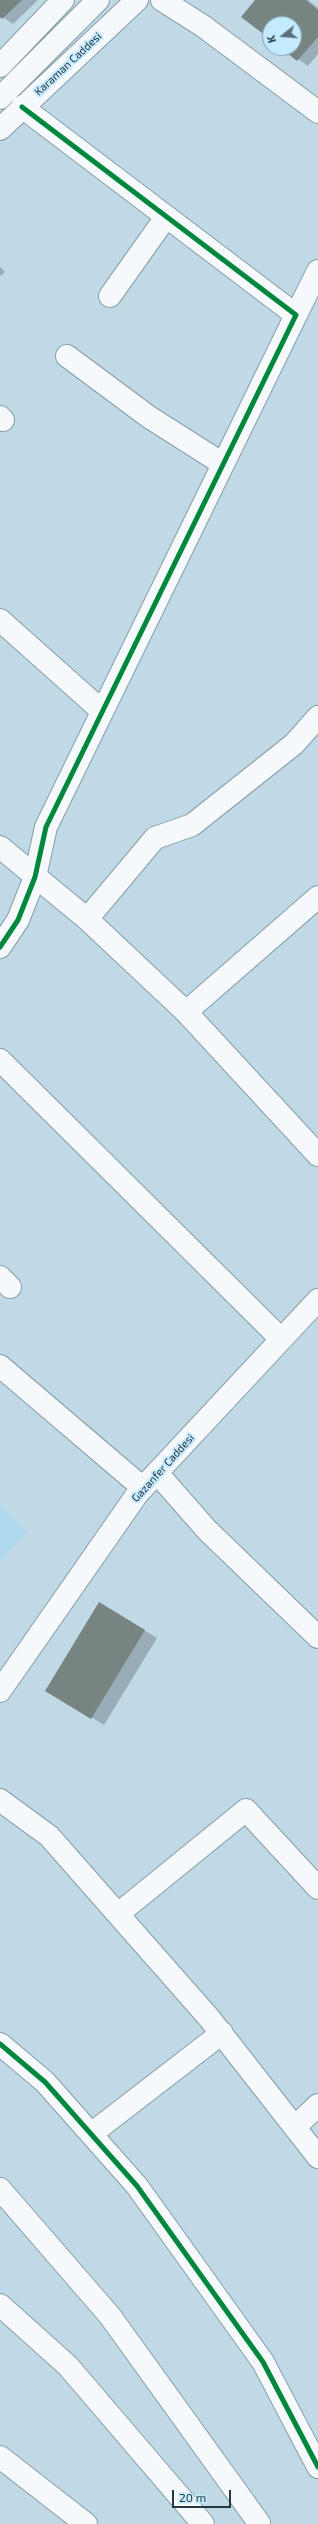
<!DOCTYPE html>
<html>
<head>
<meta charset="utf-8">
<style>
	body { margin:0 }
	#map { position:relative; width:318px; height:2524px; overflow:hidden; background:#bfd9e6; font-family:"Exo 2",sans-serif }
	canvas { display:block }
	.north { position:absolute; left:262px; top:16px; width:40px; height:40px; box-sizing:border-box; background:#c4eafd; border:1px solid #84a3b2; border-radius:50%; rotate:253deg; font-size:11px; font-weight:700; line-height:16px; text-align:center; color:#253841 }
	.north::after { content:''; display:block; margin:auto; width:14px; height:18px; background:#5b707b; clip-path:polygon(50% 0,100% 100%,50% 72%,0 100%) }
	.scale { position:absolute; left:172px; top:2490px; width:59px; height:18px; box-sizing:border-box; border:2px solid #253841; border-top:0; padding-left:5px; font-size:12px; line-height:14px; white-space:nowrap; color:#253841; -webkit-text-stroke:3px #c4eafd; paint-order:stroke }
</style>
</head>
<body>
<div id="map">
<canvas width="318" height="2524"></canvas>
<div class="north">K</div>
<div class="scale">20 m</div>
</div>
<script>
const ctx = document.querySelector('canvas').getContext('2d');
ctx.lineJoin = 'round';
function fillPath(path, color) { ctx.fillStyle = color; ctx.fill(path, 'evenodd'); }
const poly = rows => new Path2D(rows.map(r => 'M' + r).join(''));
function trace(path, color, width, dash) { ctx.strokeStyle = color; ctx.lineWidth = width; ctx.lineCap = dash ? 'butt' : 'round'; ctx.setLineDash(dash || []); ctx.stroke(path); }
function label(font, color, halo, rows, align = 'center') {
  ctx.font = font + ' "Exo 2",sans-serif'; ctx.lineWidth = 4; ctx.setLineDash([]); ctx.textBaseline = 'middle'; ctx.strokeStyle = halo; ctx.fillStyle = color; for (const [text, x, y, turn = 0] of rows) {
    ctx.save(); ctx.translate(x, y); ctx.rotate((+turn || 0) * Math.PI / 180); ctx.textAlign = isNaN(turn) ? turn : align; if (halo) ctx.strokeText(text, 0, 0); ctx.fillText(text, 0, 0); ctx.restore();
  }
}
fillPath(poly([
	[0,1506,26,1532,0,1562]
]), '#aed8ee');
fillPath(poly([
	[0,0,38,0,13,24,0,15],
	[257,0,308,0,318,8,318,54,308,66,282,48,294,48,294,24,270,24,270,38],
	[0,267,5,272,0,276],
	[112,1610,157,1638,104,1725,47,1690]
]), '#0003');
fillPath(poly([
	[0,0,22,0,2,19,0,17],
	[255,0,306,0,318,10,318,37,297,61,281,48,294,48,294,24,270,24,270,39,241,17],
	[99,1602,145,1630,91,1719,45,1691]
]), '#788482');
const minor = poly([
	[162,0,203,26,318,112],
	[110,296,166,217],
	[296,315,318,271],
	[67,356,149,417,223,464],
	[0,417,3,420],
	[0,620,102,711],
	[0,847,87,919,186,1012,318,1155],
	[87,919,155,838,192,825,294,744,318,717],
	[0,947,18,920,35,877,46,827,296,315,22,107],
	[186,1012,318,897],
	[0,1060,281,1339],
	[0,1277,10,1287],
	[0,1366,143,1488],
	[157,1473,207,1530,318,1637],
	[0,1691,138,1493,318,1300],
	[0,1800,49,1836,210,2019,318,2157],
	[118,1914,246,1810,318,1888],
	[0,2044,45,2082,137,2186,263,2362,318,2467],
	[295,2127,318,2105],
	[91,2134,222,2033],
	[0,2189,110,2316,259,2523],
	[0,2305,68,2366,203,2524],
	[0,2457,86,2524]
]);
const major = poly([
	[0,66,63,0],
	[0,98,98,0],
	[0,129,137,0]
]);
trace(minor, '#899da7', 24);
trace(major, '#899da7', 24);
trace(minor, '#f5f9fb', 22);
trace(major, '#f5f9fb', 22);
trace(poly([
	[0,947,18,920,35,877,46,827,296,315,22,107],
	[0,2044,45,2082,137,2186,263,2362,318,2467]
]), '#00873e', 5);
label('11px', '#253841', '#c4eafd', [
	["Karaman Caddesi",68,64,-43],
	["Gazanfer Caddesi",163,1468,-48]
]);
</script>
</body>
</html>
